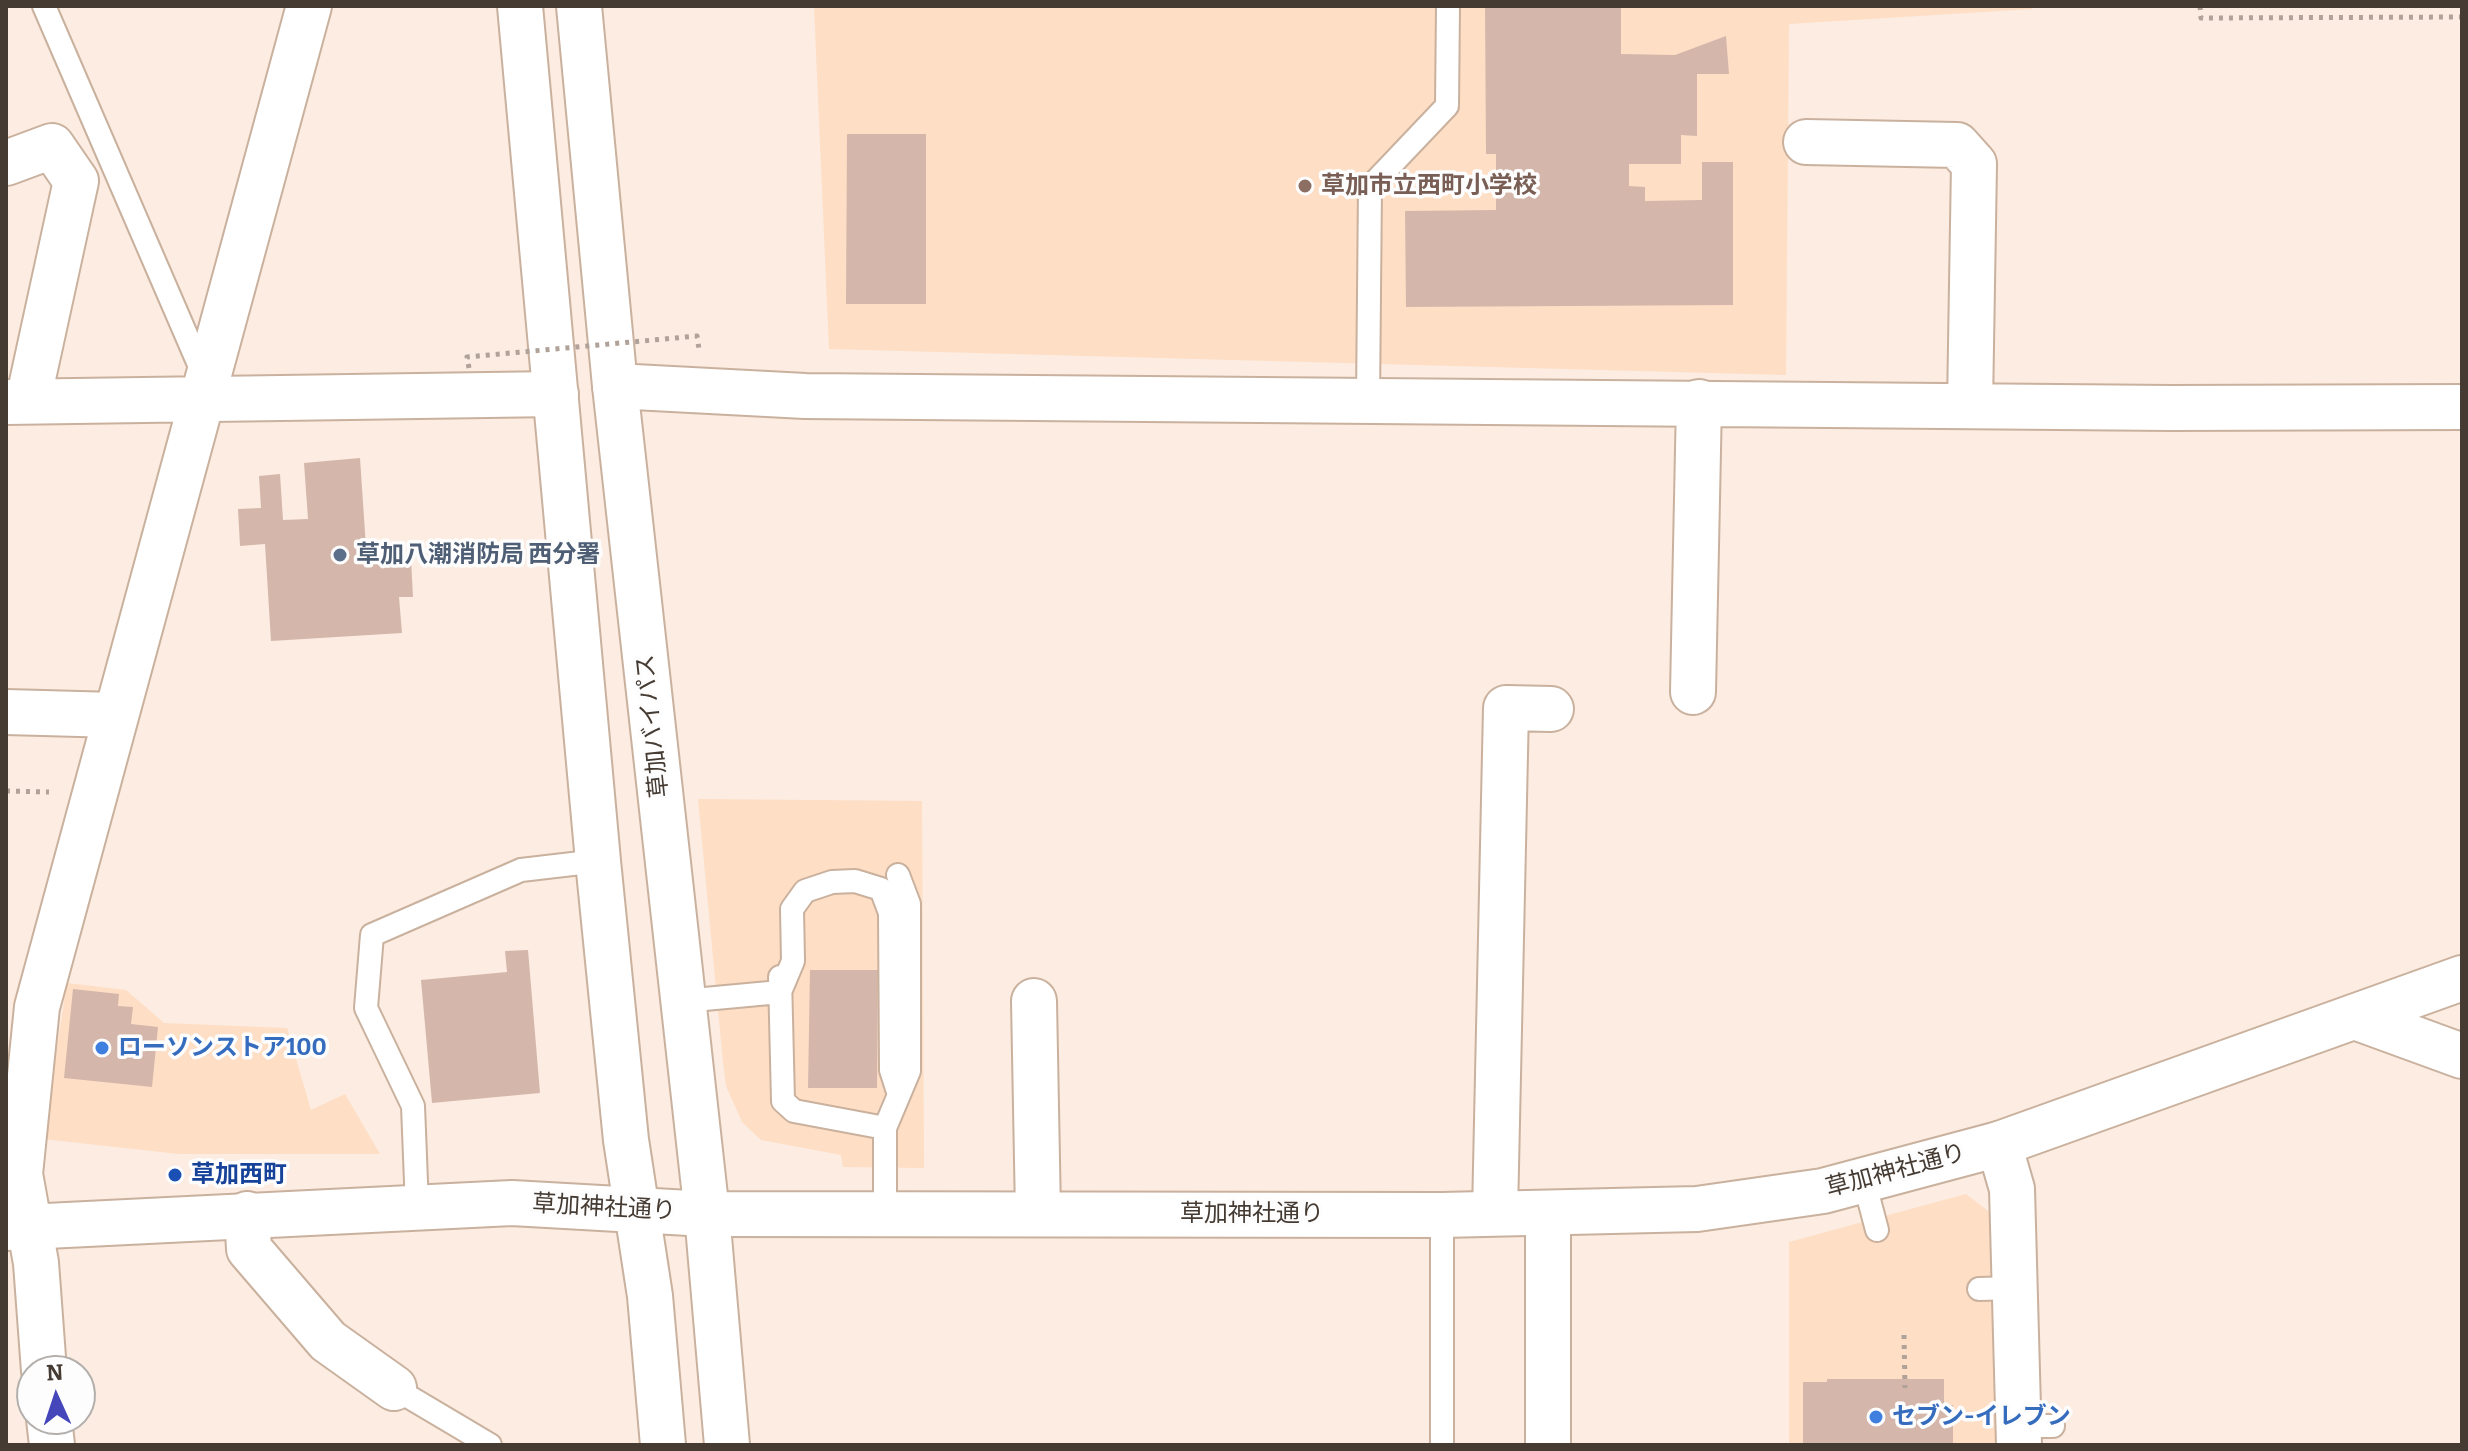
<!DOCTYPE html>
<html>
<head>
<meta charset="utf-8">
<style>
	body { margin:0 }
	#map { position:relative; width:2468px; height:1451px; overflow:hidden; background:#fcece1; font-family:Bitter,serif }
	canvas { display:block }
	.frame { position:absolute; inset:0; border:8px solid #453b33; pointer-events:none }
	.north { position:absolute; left:16px; top:1355px; width:80px; height:80px; box-sizing:border-box; background:#fdfdfd; border:2px solid #b3afac; border-radius:50%; rotate:357deg; font-size:22px; font-weight:700; line-height:32px; text-align:center; color:#453b33 }
	.north::after { content:''; display:block; margin:auto; width:28px; height:36px; background:#4646bb; clip-path:polygon(50% 0,100% 100%,50% 72%,0 100%) }
</style>
</head>
<body>
<div id="map">
<canvas width="2468" height="1451"></canvas>
<div class="frame"></div>
<div class="north">N</div>
</div>
<script>
const ctx = document.querySelector('canvas').getContext('2d');
ctx.lineJoin = 'round';
function fillPath(path, color) { ctx.fillStyle = color; ctx.fill(path, 'evenodd'); }
const poly = rows => new Path2D(rows.map(r => 'M' + r).join(''));
function trace(path, color, width, dash) { ctx.strokeStyle = color; ctx.lineWidth = width; ctx.lineCap = dash ? 'butt' : 'round'; ctx.setLineDash(dash || []); ctx.stroke(path); }
function label(font, color, halo, rows, align = 'center') {
  ctx.font = font + ' Bitter,"Noto Sans JP",serif'; ctx.lineWidth = 7; ctx.setLineDash([]); ctx.textBaseline = 'middle'; ctx.strokeStyle = halo; ctx.fillStyle = color; for (const [text, x, y, turn = 0] of rows) {
    ctx.save(); ctx.translate(x, y); ctx.rotate((+turn || 0) * Math.PI / 180); ctx.textAlign = isNaN(turn) ? turn : align; if (halo) ctx.strokeText(text, 0, 0); ctx.fillText(text, 0, 0); ctx.restore();
  }
}
fillPath(poly([
	[814,6,2032,6,2032,9,1789,24,1786,375,829,349],
	[698,799,922,801,924,1168,843,1167,841,1155,761,1140,742,1122,726,1086,723,1062],
	[67,983,126,990,164,1023,287,1028,311,1110,345,1094,380,1154,179,1154,43,1139],
	[1966,1194,1992,1214,2001,1445,1789,1445,1789,1242]
]), '#fedec5');
fillPath(poly([
	[1485,6,1621,6,1621,54,1675,55,1726,36,1729,74,1697,74,1697,136,1681,135,1681,164,1629,164,1629,186,1645,187,1645,201,1702,200,1702,162,1733,162,1733,305,1406,307,1405,211,1496,210,1496,154,1486,154],
	[847,134,926,134,926,304,846,304],
	[360,458,367,562,411,559,413,597,399,597,402,633,271,641,265,544,240,546,238,509,261,508,259,476,280,474,283,520,308,519,304,463],
	[528,950,540,1093,432,1103,421,980,507,972,505,951],
	[810,970,878,970,877,1088,808,1088],
	[73,989,119,994,118,1006,133,1007,131,1024,158,1027,152,1087,64,1078],
	[1827,1379,1944,1379,1944,1405,1953,1405,1953,1445,1803,1445,1803,1382,1827,1382]
]), '#d4b7aa');
const service = poly([
	[44,6,204,376],
	[1368,400,1370,187,1447,106,1448,6],
	[780,977,783,1101,794,1111,885,1128],
	[780,992,793,961,792,909,805,891,832,882,855,881,881,889,890,913,891,1070,899,1095],
	[683,1001,780,992],
	[1864,1181,1877,1230],
	[417,1207,413,1106,366,1008,372,935,521,870,598,861],
	[885,1212,885,1128,909,1071,909,904,898,875],
	[1979,1289,2015,1288],
	[394,1388,490,1445],
	[2018,1426,2053,1426],
	[1442,1445,1442,1215]
]);
const minor = poly([
	[1806,142,1957,145,1974,164,1970,406],
	[6,163,52,146,76,181,28,401],
	[615,386,805,396,2171,408,2462,407],
	[6,402,556,394],
	[1693,692,1699,402],
	[6,712,116,715],
	[1034,1001,1038,1213],
	[2355,1017,2462,1056],
	[1999,1144,2012,1189,2019,1445],
	[1495,1213,1506,708,1551,709],
	[247,1214,249,1249,328,1341,394,1388],
	[44,1371,36,1263,20,1174,37,1007,309,6],
	[49,1419,52,1445],
	[1548,1445,1548,1213]
]);
const tertiary = poly([
	[6,1228,512,1203,707,1214,1442,1215,1697,1209,1823,1191,1999,1144,2462,978]
]);
const trunk = poly([
	[520,6,598,861,626,1140,650,1296,663,1445],
	[579,6,615,386,707,1214,727,1445]
]);
trace(service, '#c9b19e', 26);
trace(minor, '#c9b19e', 48);
trace(tertiary, '#c9b19e', 48);
trace(trunk, '#c9b19e', 48);
trace(poly([
	[2200,6,2201,18,2462,17],
	[6,791,49,792],
	[1904,1335,1905,1388]
]), '#b0a299', 5, [4, 6]);
trace(service, '#fff', 22);
trace(minor, '#fff', 44);
trace(tertiary, '#fff', 44);
trace(trunk, '#fff', 44);
trace(poly([
	[469,368,467,357,697,336,699,349]
]), '#b0a299', 5, [4, 6]);
for (const [x, y, r, color] of [
	[1305,186,8,"#8d6e63"],
	[340,555,8,"#5c6f8a"],
	[102,1048,8,"#3f7fe0"],
	[175,1175,8,"#1a4fb4"],
	[1876,1417,8,"#3f7fe0"]
]) { const dot = new Path2D(); dot.arc(x, y, r, 0, 2 * Math.PI); ctx.fillStyle = color; ctx.fill(dot); trace(dot, '#fdfdfd', 3); }
label('bold 24px', '#785e54', '#fdfdfd', [
	["草加市立西町小学校",1321,186]
], 'left');
label('bold 24px', '#4e5e75', '#fdfdfd', [
	["草加八潮消防局 西分署",356,555]
], 'left');
label('24px', '#453b33', '#fdfdfd', [
	["草加バイパス",653,726,-96],
	["草加神社通り",1896,1171,-15],
	["草加神社通り",604,1208,3],
	["草加神社通り",1252,1214]
]);
label('bold 24px', '#366cbe', '#fdfdfd', [
	["ローソンストア100",118,1048],
	["セブン-イレブン",1892,1417]
], 'left');
label('bold 24px', '#164399', '#fdfdfd', [
	["草加西町",191,1175]
], 'left');
</script>
</body>
</html>
